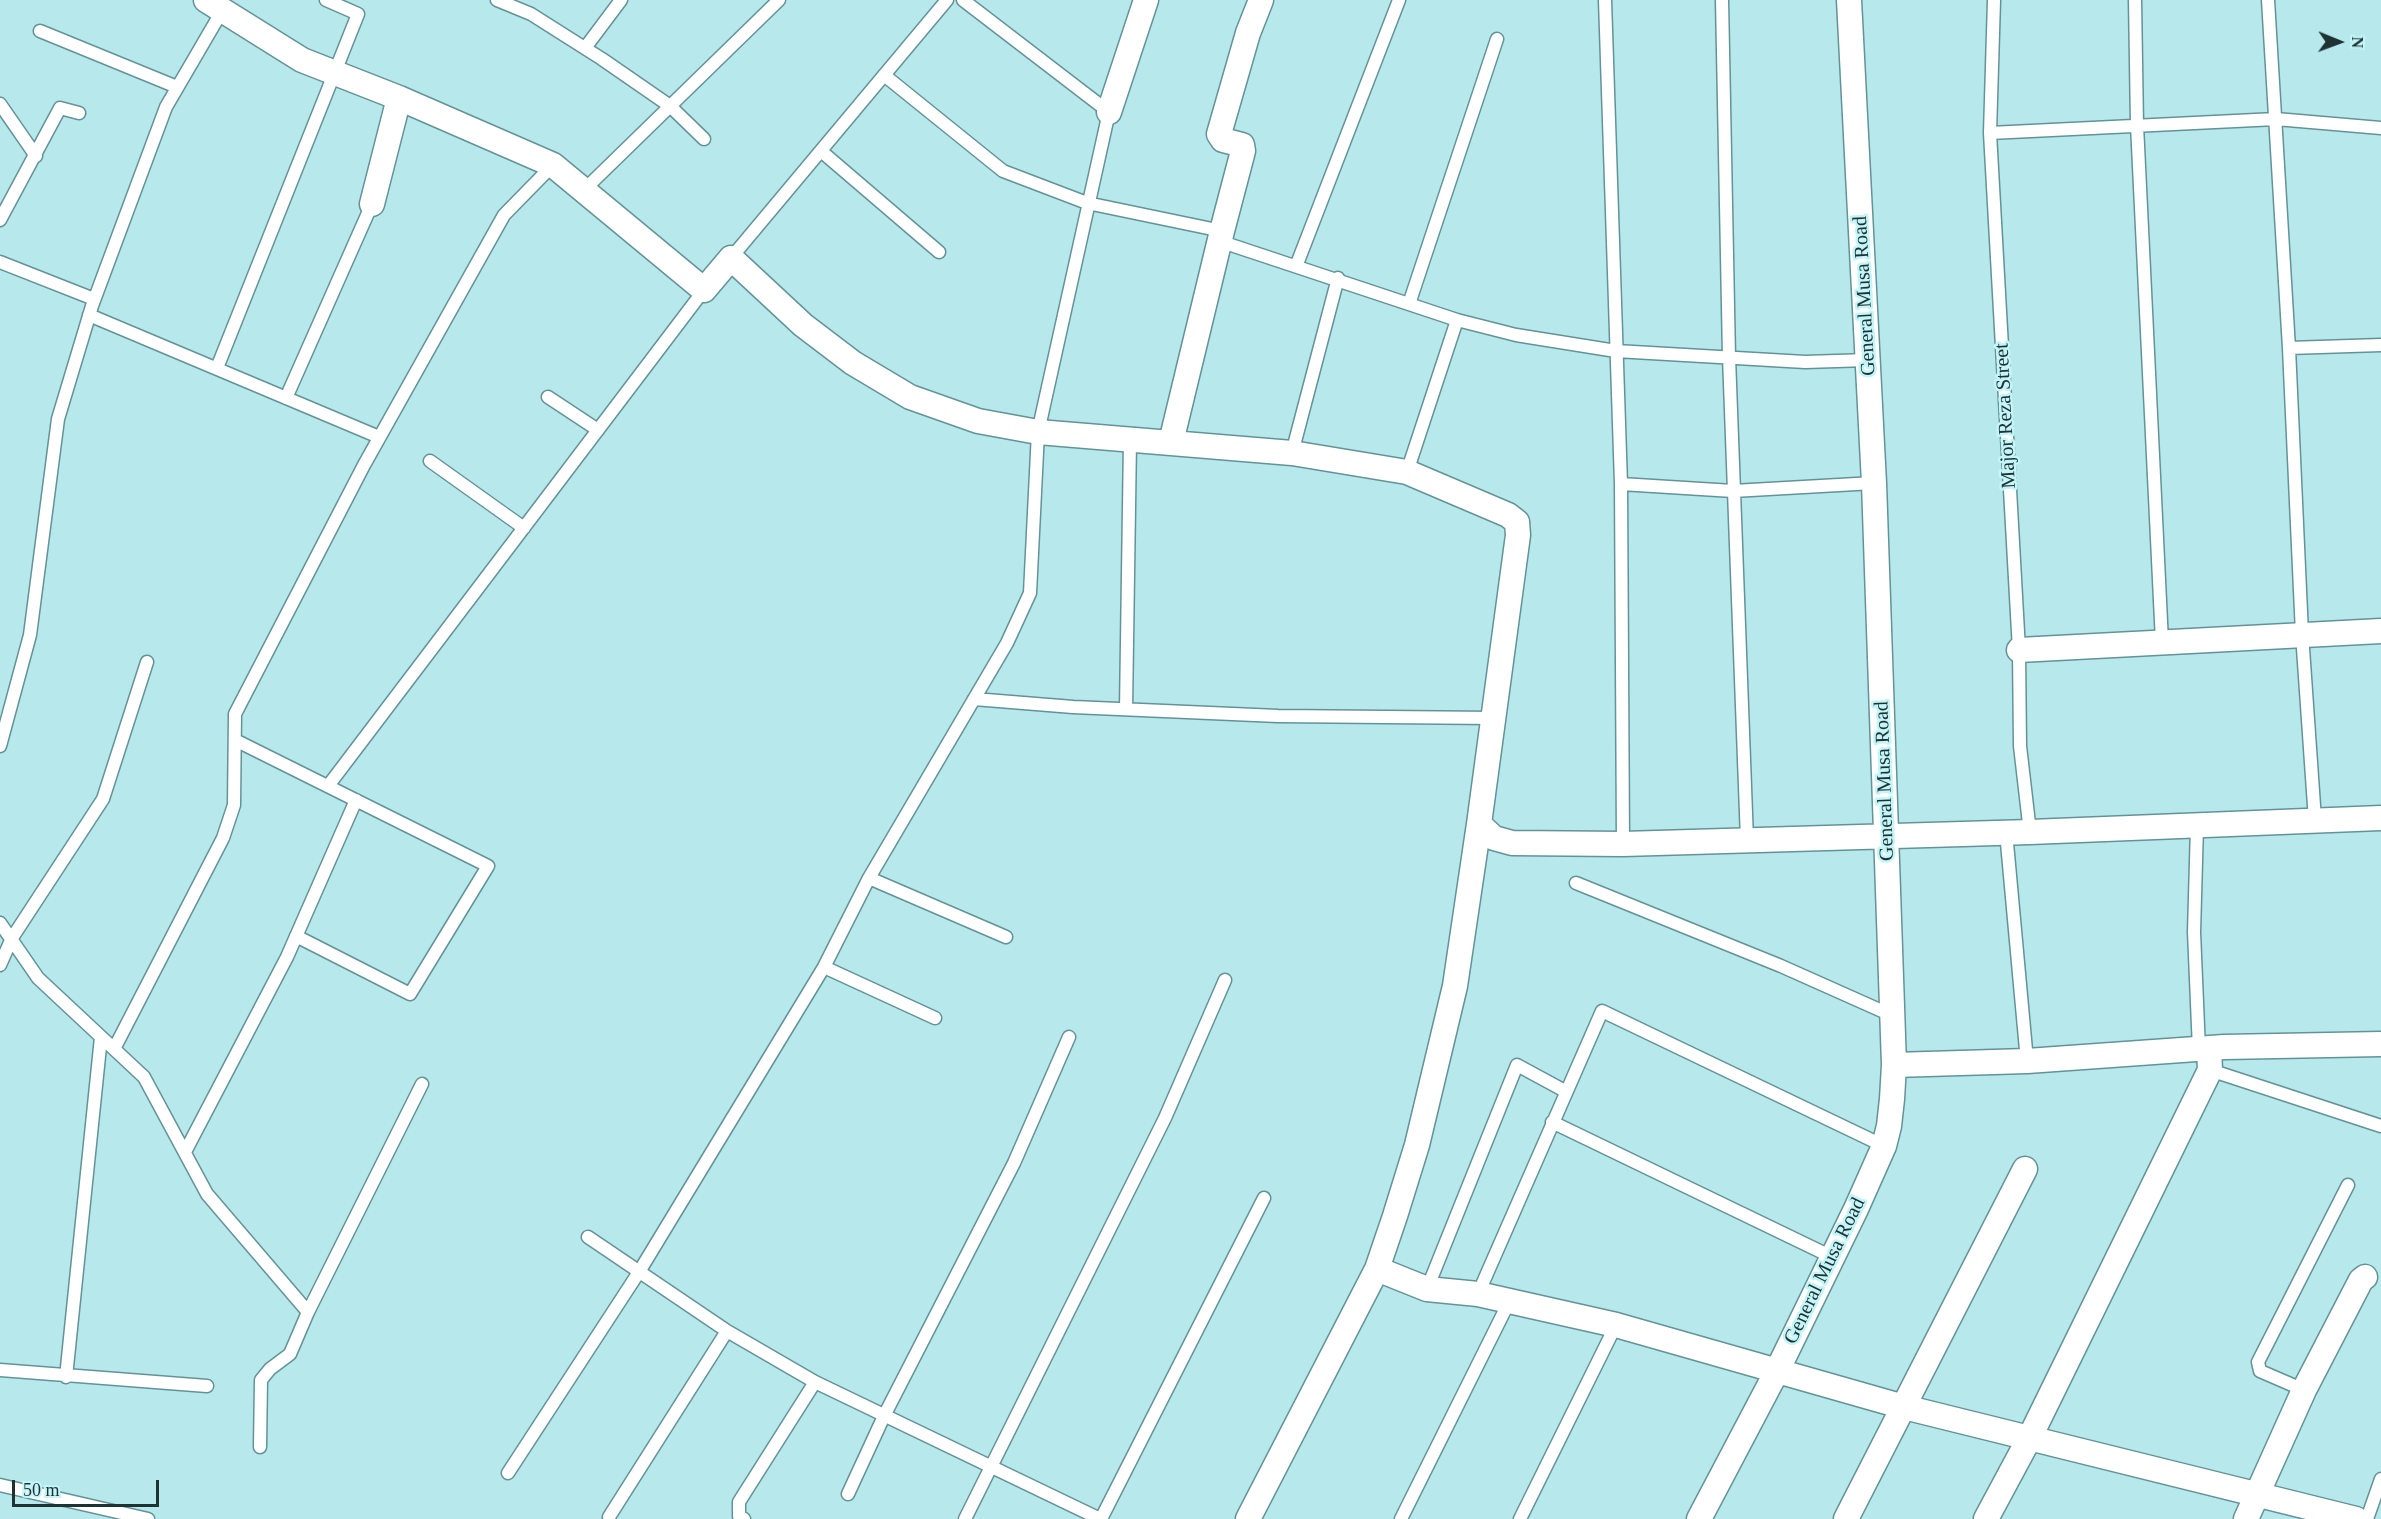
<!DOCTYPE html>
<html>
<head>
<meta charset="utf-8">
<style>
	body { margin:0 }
	#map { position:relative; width:2381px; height:1519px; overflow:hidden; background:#b6e8ec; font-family:Georgia,serif }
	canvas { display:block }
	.north { position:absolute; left:2309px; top:12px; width:60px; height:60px; -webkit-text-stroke:4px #c3f5f9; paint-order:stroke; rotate:91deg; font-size:16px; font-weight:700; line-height:24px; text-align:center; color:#1e3133 }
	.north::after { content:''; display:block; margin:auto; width:21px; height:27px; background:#1e3133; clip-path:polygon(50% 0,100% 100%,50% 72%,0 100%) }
	.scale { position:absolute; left:12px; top:1480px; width:147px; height:27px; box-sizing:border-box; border:3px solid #1e3133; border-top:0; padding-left:8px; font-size:18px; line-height:21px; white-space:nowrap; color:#1e3133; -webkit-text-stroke:4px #c3f5f9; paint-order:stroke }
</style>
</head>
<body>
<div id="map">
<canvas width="2381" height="1519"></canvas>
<div class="north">N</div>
<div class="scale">50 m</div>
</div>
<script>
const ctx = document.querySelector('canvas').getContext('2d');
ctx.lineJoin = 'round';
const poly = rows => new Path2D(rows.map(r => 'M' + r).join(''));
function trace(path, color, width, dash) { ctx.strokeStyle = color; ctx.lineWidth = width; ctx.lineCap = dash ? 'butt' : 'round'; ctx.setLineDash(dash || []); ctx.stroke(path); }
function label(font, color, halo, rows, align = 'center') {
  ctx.font = font + ' Georgia,serif'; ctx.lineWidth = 5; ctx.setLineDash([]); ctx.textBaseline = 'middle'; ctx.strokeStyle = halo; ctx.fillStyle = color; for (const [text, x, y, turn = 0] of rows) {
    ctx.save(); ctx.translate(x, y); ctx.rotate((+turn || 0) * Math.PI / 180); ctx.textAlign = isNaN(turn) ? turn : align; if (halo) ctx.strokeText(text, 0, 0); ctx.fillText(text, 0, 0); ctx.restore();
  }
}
const service = poly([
	[497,0,531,14,602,59,670,106,704,139],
	[1605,0,1621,484,1623,844],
	[1722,0,1729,357,1747,840],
	[1994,0,1990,133,2019,650,2020,746,2030,832],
	[2135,0,2137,125,2162,642],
	[2268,0,2289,348,2302,634,2315,820],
	[40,31,177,87],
	[585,48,621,0],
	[884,75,1003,171,1087,203,1222,231],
	[0,104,36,156],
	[1990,133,2276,119,2381,128],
	[821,151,939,252],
	[583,191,779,0],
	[0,220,60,108,79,113],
	[1219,241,1457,320,1516,335,1616,351,1805,362,1868,360],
	[731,258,947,0],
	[0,262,94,299],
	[1297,264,1399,0],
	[1409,304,1497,39],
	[89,315,379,437],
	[2289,348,2381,345],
	[217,368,358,14,326,0],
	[548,397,598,430],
	[286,398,372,204],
	[1292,453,1338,278],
	[430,461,524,528],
	[1407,472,1457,320],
	[1621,484,1733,491,1874,483],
	[974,699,1073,707,1278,716,1494,718],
	[1126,709,1130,440],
	[235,740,488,866,410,994,296,936],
	[0,746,30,635,58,419,92,306,166,107,222,11],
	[328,786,704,290],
	[2197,826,2194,932,2199,1050],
	[2006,832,2027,1061],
	[869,878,1006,937],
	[1576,883,1781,966,1891,1015],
	[0,923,38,978,144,1077,207,1194,308,1312],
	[0,965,12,938,103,799,147,662],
	[824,967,935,1018],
	[114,1049,223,838,234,805,235,714,364,465,504,215,553,165],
	[2210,1070,2381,1126],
	[1552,1122,1832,1257],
	[185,1152,287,957,356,800],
	[588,1237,727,1331,815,1382,1100,1519],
	[1427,1289,1517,1065,1565,1091],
	[1478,1294,1602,1011,1884,1146],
	[0,1370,207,1386],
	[66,1377,101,1037],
	[2304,1390,2260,1371,2258,1362,2348,1185],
	[260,1447,261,1380,270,1369,290,1354,308,1312,422,1084],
	[508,1473,639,1272,824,967,869,878,1007,643,1030,593,1038,432,1109,112,963,0],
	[0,1485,148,1519],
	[848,1494,884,1416,1014,1163,1069,1037],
	[609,1517,727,1331],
	[744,1519,739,1516,739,1502,815,1382],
	[965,1519,1165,1118,1225,980],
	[1101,1519,1264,1198],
	[1401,1519,1510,1300],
	[1520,1519,1616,1325],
	[2367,1519,2381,1479]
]);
const minor = poly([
	[206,0,302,60,399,98,553,165,704,290,731,258,803,325,853,363,910,397,978,421,1038,432,1292,453,1407,472,1508,515,1517,522,1518,535,1479,824,1494,838,1512,843,1623,844,2030,832,2381,818],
	[1109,112,1146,0],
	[372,204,399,98],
	[1171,442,1222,231,1243,151,1242,145,1223,140,1219,134,1248,33,1261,0],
	[2019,650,2381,631],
	[1894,1065,2027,1061,2224,1047,2381,1044],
	[1377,1269,1427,1289,1478,1294,1616,1325,1904,1407,2356,1519],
	[1248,1519,1377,1269,1395,1216,1417,1145,1455,986,1479,824],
	[1699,1519,1778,1369,1856,1209,1884,1146,1889,1126,1892,1099,1894,1065,1874,483,1849,0],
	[1846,1519,2025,1169],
	[1986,1519,2030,1437,2210,1070,2209,1049],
	[2246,1519,2304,1390,2361,1280,2365,1277]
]);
trace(service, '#639397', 15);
trace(minor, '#639397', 27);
trace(service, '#fff', 12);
trace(minor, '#fff', 24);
label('20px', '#1e3133', '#c3f5f9', [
	["General Musa Road",1865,296,-93],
	["Major Reza Street",2006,416,-93],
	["General Musa Road",1885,781,-92],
	["General Musa Road",1825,1271,-64]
]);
</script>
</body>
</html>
